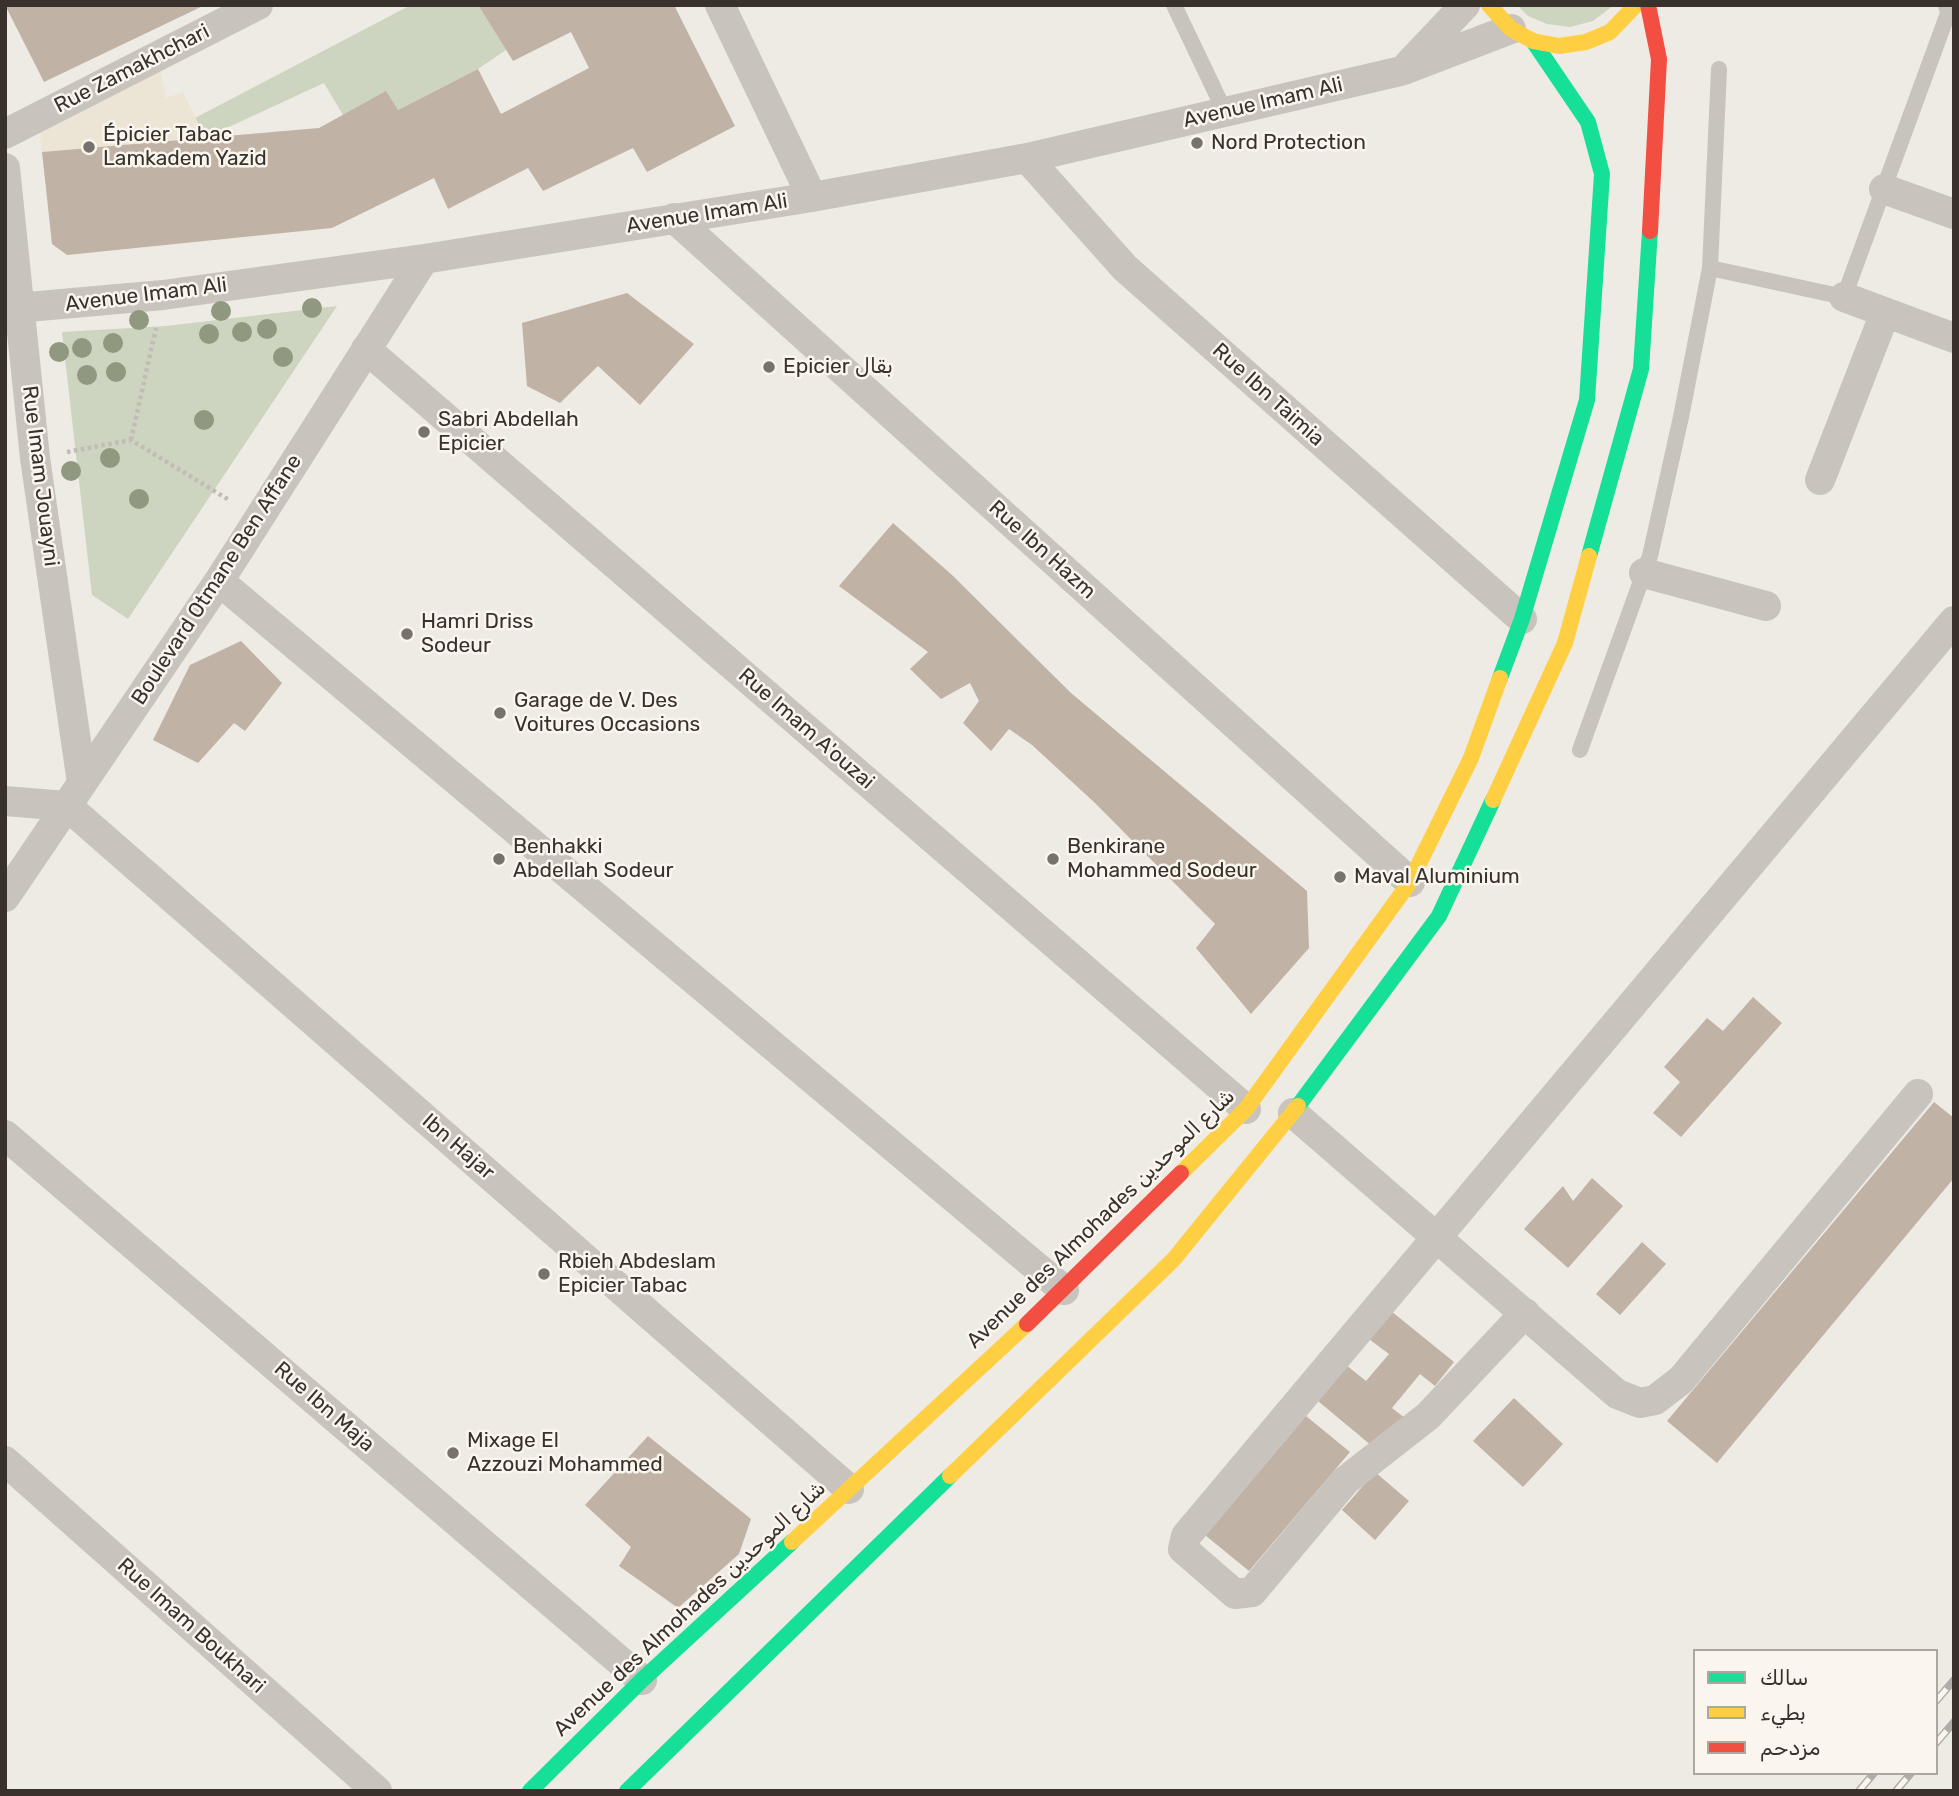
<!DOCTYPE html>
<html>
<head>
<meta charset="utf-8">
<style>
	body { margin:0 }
	#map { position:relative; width:1959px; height:1796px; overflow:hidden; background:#eeebe4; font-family:Rubik,Cairo,sans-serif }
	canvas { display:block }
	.frame { position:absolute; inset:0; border:7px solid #39312b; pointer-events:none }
	.legend { position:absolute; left:1693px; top:1649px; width:245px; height:126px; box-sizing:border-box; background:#faf6ed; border:2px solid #ada79f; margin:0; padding:9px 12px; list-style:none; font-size:21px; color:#39312b }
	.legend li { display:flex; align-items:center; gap:14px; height:35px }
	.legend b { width:35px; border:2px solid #ada79f }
</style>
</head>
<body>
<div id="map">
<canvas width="1959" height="1796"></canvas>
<div class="frame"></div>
<ul class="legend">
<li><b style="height:9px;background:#16e098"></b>سالك</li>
<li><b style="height:9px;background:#ffcf43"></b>بطيء</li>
<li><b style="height:9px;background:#f24e42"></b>مزدحم</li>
</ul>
</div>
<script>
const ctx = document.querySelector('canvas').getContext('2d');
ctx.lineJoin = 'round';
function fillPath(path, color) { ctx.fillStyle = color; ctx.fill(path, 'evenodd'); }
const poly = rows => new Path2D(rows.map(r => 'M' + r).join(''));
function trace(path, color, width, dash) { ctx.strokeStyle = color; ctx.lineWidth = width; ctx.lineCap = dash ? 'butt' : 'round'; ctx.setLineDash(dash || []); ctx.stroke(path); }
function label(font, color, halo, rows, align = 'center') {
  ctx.font = font + ' Rubik,Cairo,sans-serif'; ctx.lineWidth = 5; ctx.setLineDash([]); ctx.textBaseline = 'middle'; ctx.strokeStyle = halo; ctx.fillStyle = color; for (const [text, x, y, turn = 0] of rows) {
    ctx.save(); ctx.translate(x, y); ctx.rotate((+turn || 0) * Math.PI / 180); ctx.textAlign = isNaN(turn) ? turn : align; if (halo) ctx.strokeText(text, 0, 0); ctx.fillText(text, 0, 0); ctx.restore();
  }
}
fillPath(poly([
	[411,5,478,5,506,50,478,69,398,110,343,115,324,83,205,138,195,118],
	[1517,5,1614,5,1593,21,1570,27,1547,24,1528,16],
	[337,306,128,619,92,595,62,332,166,326]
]), '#cdd4bf');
fillPath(poly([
	[159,66,166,98,183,92,205,138,42,152,38,121]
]), '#ece4d5');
fillPath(poly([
	[5,5,205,5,44,82],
	[478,5,674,5,735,126,647,172,633,148,543,191,528,168,448,209,434,178,332,228,67,255,52,244,42,152,319,128,386,91,398,110,478,69,501,114,589,68,571,32,513,61],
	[627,293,694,344,640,405,598,366,560,403,527,386,522,323],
	[893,523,952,575,1071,693,1307,891,1309,948,1251,1014,1196,948,1215,924,1095,803,1032,745,1009,729,991,751,963,723,979,701,970,683,941,699,910,669,928,652,839,586],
	[241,641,282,683,245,731,234,723,198,763,153,740,190,665],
	[1753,997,1782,1023,1681,1137,1653,1113,1680,1082,1664,1067,1707,1018,1723,1031],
	[1934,1102,1954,1118,1954,1178,1717,1463,1667,1421],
	[1592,1178,1623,1206,1568,1268,1524,1229,1563,1186,1573,1201],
	[1642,1242,1666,1264,1620,1315,1596,1294],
	[1391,1311,1454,1362,1435,1386,1420,1374,1392,1408,1405,1418,1378,1451,1312,1396,1341,1361,1366,1381,1389,1354,1369,1339],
	[1514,1398,1563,1444,1523,1487,1473,1441],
	[1306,1416,1350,1452,1249,1571,1205,1535],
	[648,1436,751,1519,739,1554,678,1608,619,1566,631,1547,585,1505],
	[1375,1472,1409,1501,1375,1540,1342,1510]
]), '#c1b2a6');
trace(poly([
	[131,440,156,328],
	[67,452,131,440,229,500]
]), '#c1bcb5', 4.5, [3.5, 3.5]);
trace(poly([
	[1174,5,1225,112],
	[1719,69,1710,268,1844,297,1951,5],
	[1580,750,1650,556,1681,417,1710,268]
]), '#c8c3bd', 16);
trace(poly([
	[720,5,812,197],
	[1953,5,1954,5],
	[1409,64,1465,5],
	[5,134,258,5],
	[1027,158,1125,268,1522,619],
	[5,168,35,458,82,783],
	[1884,189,1954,214],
	[674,218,1410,882],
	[1844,297,1954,338],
	[5,309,163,295,424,259,812,197,1027,158,1401,71,1511,29],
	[366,349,1246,1109],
	[1820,480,1885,313],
	[1644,573,1766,606],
	[219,581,1064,1290],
	[5,801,67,806,849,1489],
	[5,897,219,581,424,259],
	[1293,1113,1617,1394,1640,1403,1655,1400,1681,1380,1918,1094],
	[5,1135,642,1680],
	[1525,1313,1428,1416,1345,1481,1252,1592,1235,1594,1183,1549,1186,1536,1954,621],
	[5,1461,377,1791]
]), '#c8c3bd', 30);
trace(poly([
	[1589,556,1641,369,1650,231],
	[1500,678,1522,619,1587,400,1602,174,1588,122,1533,41],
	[1298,1106,1439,916,1493,800],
	[530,1791,642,1680,792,1542],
	[627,1791,950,1476]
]), '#16e098', 16);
trace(poly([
	[1489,5,1511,29,1533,41,1559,46,1586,42,1610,32,1636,5],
	[1493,800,1565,643,1589,556],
	[1181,1173,1246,1109,1410,882,1471,758,1500,678],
	[950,1476,1174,1259,1298,1106],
	[792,1542,1027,1324]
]), '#ffcf43', 16);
trace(poly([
	[1648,5,1659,59,1650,231],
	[1027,1324,1181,1173]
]), '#f24e42', 16);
const rail = poly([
	[1936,1701,1954,1680],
	[1936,1743,1954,1722],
	[1859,1791,1874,1773],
	[1896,1791,1911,1773]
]);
trace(rail, '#b0aca7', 8);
trace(rail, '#faf6ed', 5, [16]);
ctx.fillStyle = '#909980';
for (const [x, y] of [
	[312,308],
	[221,311],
	[139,320],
	[267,329],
	[242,332],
	[209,334],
	[113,343],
	[82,348],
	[59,352],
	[283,357],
	[116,372],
	[87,375],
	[204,420],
	[110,458],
	[71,471],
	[139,499]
]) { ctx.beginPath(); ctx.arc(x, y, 10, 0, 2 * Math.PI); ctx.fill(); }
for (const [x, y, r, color] of [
	[1197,143,7,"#78726c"],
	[89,147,7,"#78726c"],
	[769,367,7,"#78726c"],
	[424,432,7,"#78726c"],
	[407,634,7,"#78726c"],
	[500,713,7,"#78726c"],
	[499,859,7,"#78726c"],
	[1053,859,7,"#78726c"],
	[1340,877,7,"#78726c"],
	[544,1274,7,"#78726c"],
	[453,1453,7,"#78726c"]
]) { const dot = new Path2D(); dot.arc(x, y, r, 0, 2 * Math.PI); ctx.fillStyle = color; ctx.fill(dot); trace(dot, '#faf6ed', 2.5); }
label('21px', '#39312b', '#faf6ed', [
	["Rue Zamakhchari",132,69,-27],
	["Avenue Imam Ali",1263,103,-13],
	["Avenue Imam Ali",707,214,-9],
	["Avenue Imam Ali",146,295,-7],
	["Rue Ibn Taimia",1268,395,42],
	["Rue Imam Jouayni",40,476,83],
	["Rue Ibn Hazm",1042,550,42],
	["Boulevard Otmane Ben Affane",217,580,-57],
	["Rue Imam A'ouzai",806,729,41],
	["Ibn Hajar",458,1147,41],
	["Avenue des Almohades شارع الموحدين",1101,1219,-44],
	["Rue Ibn Maja",324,1407,41],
	["Avenue des Almohades شارع الموحدين",690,1609,-43],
	["Rue Imam Boukhari",191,1626,42]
]);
label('21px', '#39312b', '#faf6ed', [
	["Épicier Tabac",103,135],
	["Lamkadem Yazid",103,159],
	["Nord Protection",1211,143],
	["Epicier بقال",783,367],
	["Sabri Abdellah",438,420],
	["Epicier",438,444],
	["Hamri Driss",421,622],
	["Sodeur",421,646],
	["Garage de V. Des",514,701],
	["Voitures Occasions",514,725],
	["Benhakki",513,847],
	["Abdellah Sodeur",513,871],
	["Benkirane",1067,847],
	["Mohammed Sodeur",1067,871],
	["Maval Aluminium",1354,877],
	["Rbieh Abdeslam",558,1262],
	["Epicier Tabac",558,1286],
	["Mixage El",467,1441],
	["Azzouzi Mohammed",467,1465]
], 'left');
</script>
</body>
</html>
